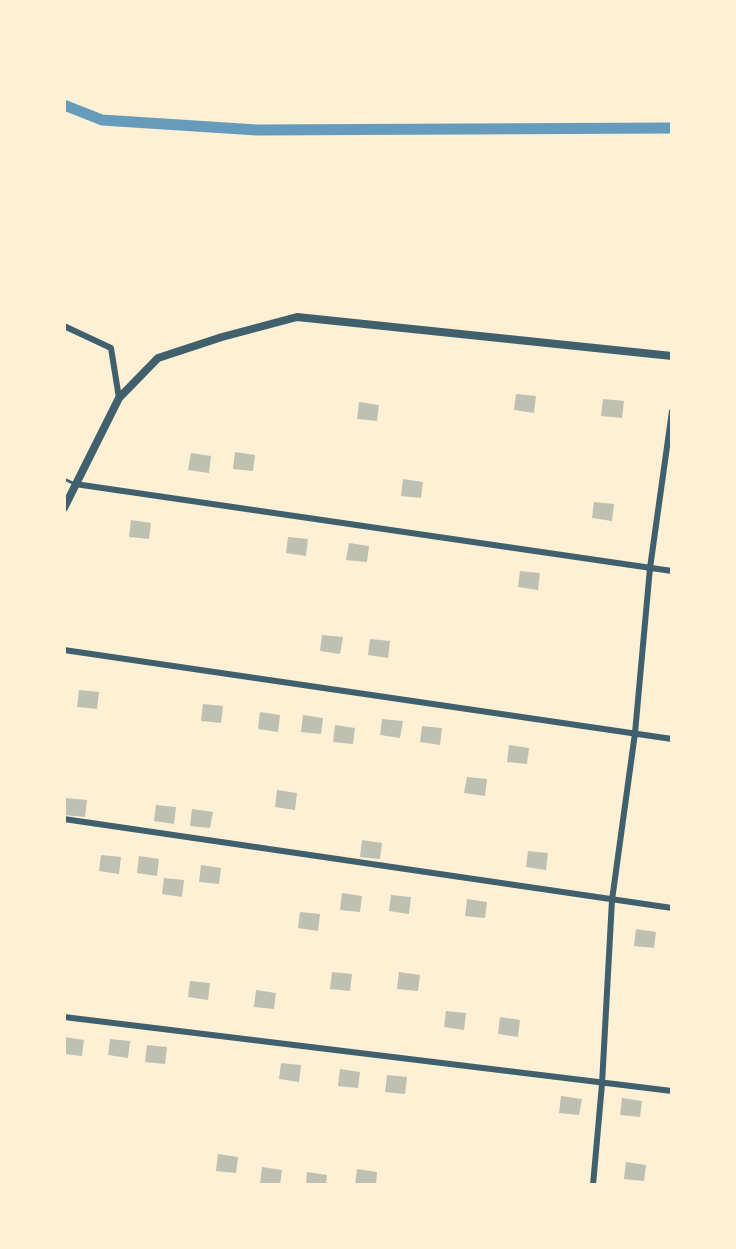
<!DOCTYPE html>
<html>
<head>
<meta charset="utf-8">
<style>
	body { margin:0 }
	#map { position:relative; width:736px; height:1249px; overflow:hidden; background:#fdf0d5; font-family:Barlow,sans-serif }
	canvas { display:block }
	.frame { position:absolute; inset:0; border:66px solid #fdf0d5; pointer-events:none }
</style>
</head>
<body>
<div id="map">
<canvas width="736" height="1249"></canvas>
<div class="frame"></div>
</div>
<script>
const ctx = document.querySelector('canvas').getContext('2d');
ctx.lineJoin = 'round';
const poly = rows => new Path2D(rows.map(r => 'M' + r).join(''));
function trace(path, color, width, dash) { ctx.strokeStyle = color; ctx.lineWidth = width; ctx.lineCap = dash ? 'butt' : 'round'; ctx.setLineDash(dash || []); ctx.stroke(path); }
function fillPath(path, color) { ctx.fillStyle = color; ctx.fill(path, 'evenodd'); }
trace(poly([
	[64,105,102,120,257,130,672,128]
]), '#669bbc', 11);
fillPath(poly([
	[516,394,536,396,534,413,514,410],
	[603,399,624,401,622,418,601,416],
	[359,402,379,405,377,421,357,419],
	[235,452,255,455,253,471,233,469],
	[191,453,211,456,209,473,188,470],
	[403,479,423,482,421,498,401,496],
	[594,502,614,504,612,521,592,518],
	[131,520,151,523,149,539,129,537],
	[288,537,308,539,306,556,286,553],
	[349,543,369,546,367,562,346,560],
	[520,571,540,573,538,590,518,587],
	[322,635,343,637,340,654,320,651],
	[370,639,390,641,388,658,368,655],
	[79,690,99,692,97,709,77,707],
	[203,704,223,706,221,723,201,721],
	[260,712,280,715,278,732,258,729],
	[303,715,323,718,321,734,301,732],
	[382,719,403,721,400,738,380,735],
	[335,725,355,728,353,744,333,742],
	[422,726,442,728,440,745,420,742],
	[509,745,529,748,527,764,507,762],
	[467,777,487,779,485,796,464,793],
	[277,790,297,793,295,810,275,807],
	[66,798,87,800,85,817,64,815],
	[156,805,176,807,174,824,154,821],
	[192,809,213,812,210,828,190,826],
	[362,840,382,843,380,859,360,857],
	[528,851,548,853,546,870,526,867],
	[101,855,121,857,119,874,99,871],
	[139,856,159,859,157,876,137,873],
	[201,865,221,868,219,884,199,882],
	[164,878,184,880,182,897,162,894],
	[342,893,362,896,360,912,340,910],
	[391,895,411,897,409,914,389,911],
	[467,899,487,902,485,918,465,916],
	[300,912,320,914,318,931,298,928],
	[636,929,656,932,654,948,634,946],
	[332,972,352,974,350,991,330,989],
	[399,972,420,975,418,991,397,989],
	[190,981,210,983,208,1000,188,997],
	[256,990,276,993,274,1009,254,1007],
	[446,1011,466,1013,464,1030,444,1027],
	[500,1017,520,1020,518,1037,498,1034],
	[64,1037,84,1040,82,1056,64,1054],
	[110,1039,130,1041,128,1058,108,1055],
	[147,1045,167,1047,165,1064,145,1062],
	[281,1063,301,1065,299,1082,279,1079],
	[340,1069,360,1072,358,1088,338,1086],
	[387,1075,407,1077,405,1094,385,1092],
	[561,1096,582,1099,579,1115,559,1113],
	[622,1098,642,1101,640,1117,620,1115],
	[218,1154,238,1157,236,1173,216,1171],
	[626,1162,646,1165,644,1181,624,1179],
	[262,1167,282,1170,280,1185,260,1184],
	[357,1169,377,1172,376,1185,355,1185],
	[307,1172,327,1175,326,1185,306,1185]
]), '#bec0b2');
trace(poly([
	[64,479,75,484]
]), '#3f606c', 3);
trace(poly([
	[64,326,111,348,119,398],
	[75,484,672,571],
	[64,650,672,739],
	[64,819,672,908],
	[64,1017,672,1091],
	[593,1185,602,1084,612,900,635,733,650,568,672,411]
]), '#3f606c', 6);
trace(poly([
	[64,508,119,398,158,358,222,337,297,317,672,356]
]), '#3f606c', 8);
</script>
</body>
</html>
